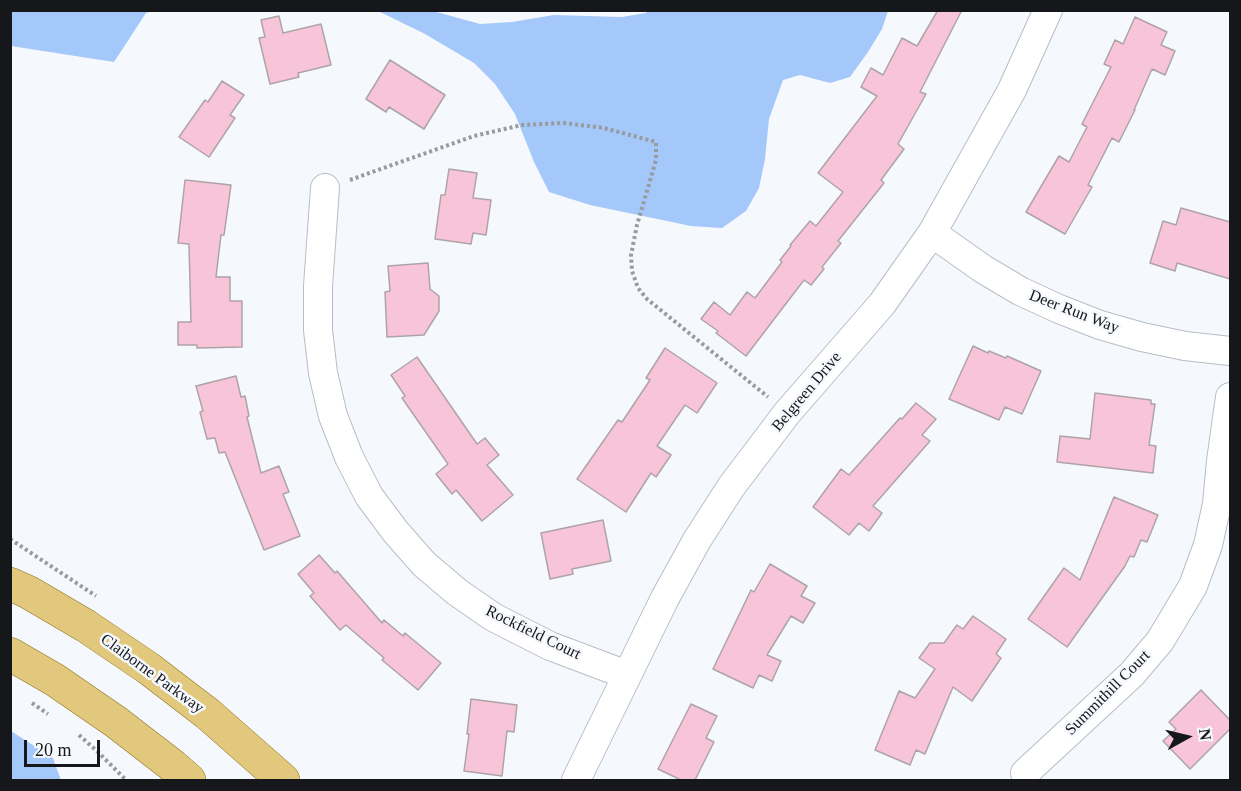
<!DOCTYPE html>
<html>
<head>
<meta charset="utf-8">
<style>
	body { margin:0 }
	#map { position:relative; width:1241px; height:791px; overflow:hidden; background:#f5f9fe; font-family:Georgia,serif }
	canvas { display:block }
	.frame { position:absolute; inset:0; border:12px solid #15171a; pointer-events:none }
	.north { position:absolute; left:1157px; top:707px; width:60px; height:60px; -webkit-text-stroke:4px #f5f9fe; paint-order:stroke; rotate:82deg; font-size:16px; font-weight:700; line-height:24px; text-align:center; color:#15171a }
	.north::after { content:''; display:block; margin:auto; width:21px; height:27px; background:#15171a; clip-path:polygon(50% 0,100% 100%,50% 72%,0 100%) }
	.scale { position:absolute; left:24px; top:740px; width:76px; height:27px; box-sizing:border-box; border:3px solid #15171a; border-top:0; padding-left:8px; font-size:18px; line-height:21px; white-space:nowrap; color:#15171a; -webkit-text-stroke:4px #f5f9fe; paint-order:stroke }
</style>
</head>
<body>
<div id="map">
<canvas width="1241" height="791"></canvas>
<div class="frame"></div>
<div class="north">N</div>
<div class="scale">20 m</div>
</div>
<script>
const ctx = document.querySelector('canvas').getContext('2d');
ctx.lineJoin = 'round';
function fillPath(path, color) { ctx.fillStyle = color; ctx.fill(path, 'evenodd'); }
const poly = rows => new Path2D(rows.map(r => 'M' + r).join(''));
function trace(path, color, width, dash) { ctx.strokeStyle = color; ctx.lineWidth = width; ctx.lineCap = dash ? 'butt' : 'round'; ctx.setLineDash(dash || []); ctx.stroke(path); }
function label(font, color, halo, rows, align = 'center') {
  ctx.font = font + ' Georgia,serif'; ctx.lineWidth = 5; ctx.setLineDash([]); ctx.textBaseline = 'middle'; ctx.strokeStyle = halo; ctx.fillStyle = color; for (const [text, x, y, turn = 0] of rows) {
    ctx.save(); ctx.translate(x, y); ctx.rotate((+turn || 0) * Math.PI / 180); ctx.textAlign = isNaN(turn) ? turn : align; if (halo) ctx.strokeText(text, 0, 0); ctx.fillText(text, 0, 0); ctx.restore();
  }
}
fillPath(poly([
	[10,11,11,10,152,11,146,13,114,62,11,46],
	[648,11,888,11,882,29,868,52,850,77,830,83,800,75,783,80,769,119,765,159,759,188,746,211,722,228,691,226,590,205,549,192,534,162,515,114,495,84,474,63,425,34,378,11,433,11,480,24,512,22,554,15,622,17,646,13],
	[11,731,53,758,61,780,11,780]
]), '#a4c8f9');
const building = poly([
	[938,10,962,10,920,92,926,94,898,144,904,149,881,180,884,183,838,241,841,243,822,267,824,269,811,285,804,280,746,356,716,333,718,331,701,319,714,302,730,315,747,292,755,298,782,262,780,260,791,246,790,245,810,221,816,226,843,192,818,173,877,96,861,87,871,68,883,75,902,38,917,46,938,10],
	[279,16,283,33,321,24,331,65,298,73,299,77,270,84,259,38,265,37,261,20,279,16],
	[1135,17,1167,32,1161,45,1175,51,1165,75,1152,69,1134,110,1135,110,1119,142,1112,138,1088,185,1092,187,1065,234,1026,212,1059,156,1069,162,1087,127,1082,124,1111,67,1104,64,1115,40,1123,44,1135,17],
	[390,60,445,95,424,129,389,107,386,112,366,99,390,60],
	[222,81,244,95,230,115,235,118,209,157,179,137,205,100,208,102,222,81],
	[449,169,477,173,473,198,491,200,486,235,473,233,471,244,435,239,441,195,445,195,449,169],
	[185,180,231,185,224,235,221,235,216,277,230,277,230,301,242,301,242,347,197,348,197,345,178,345,178,322,191,322,189,244,178,243,185,180],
	[1181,208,1230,222,1230,279,1177,263,1175,271,1150,263,1163,221,1176,225,1181,208],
	[428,263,430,289,439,296,439,311,424,335,387,337,385,292,390,291,388,266,428,263],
	[973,346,988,353,989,351,1006,358,1007,356,1041,371,1022,414,1005,407,999,420,949,399,973,346],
	[665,348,717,383,697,413,685,405,657,446,671,455,656,477,651,473,626,512,577,479,618,420,622,422,650,380,646,378,665,348],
	[417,357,477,444,485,438,499,455,487,465,513,495,482,521,456,490,452,494,436,474,448,464,402,398,405,396,391,375,417,357],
	[236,376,241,397,245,396,249,416,247,417,261,473,279,466,289,492,283,494,300,536,264,550,225,452,219,453,215,438,207,439,200,412,203,411,196,386,236,376],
	[1095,393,1151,400,1151,404,1155,404,1149,445,1156,446,1153,473,1057,462,1060,436,1090,439,1095,393],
	[916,403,936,419,922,435,930,441,873,506,882,513,869,531,859,523,849,535,813,507,841,469,849,475,900,418,902,419,916,403],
	[1114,497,1158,515,1147,542,1141,540,1134,557,1130,556,1125,566,1067,647,1028,619,1064,568,1080,580,1114,497],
	[603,520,611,561,572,569,573,574,550,579,541,533,603,520],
	[319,555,335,573,337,571,382,623,384,620,403,636,405,633,441,663,418,690,382,660,384,658,346,625,340,630,310,596,314,593,298,574,319,555],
	[770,564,807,586,801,596,815,603,803,623,791,616,767,655,781,661,772,681,759,675,753,688,713,669,751,590,754,592,770,564],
	[973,616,1006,639,996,654,1001,658,972,701,953,687,925,754,916,750,910,765,875,750,899,691,915,698,935,669,919,658,930,643,944,643,957,625,963,629,973,616],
	[1201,690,1230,720,1230,729,1190,769,1163,741,1176,729,1169,722,1201,690],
	[471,699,517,705,514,732,507,731,502,776,464,771,469,734,467,734,471,699],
	[691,704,717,716,706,738,714,742,695,780,681,780,658,769,691,704]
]);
fillPath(building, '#f8c5d8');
trace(building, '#aea3a7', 1.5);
const minor = poly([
	[325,188,318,286,318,330,323,373,333,416,349,457,369,496,395,531,424,564,457,592,493,617,550,646,627,675],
	[932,233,983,269,1020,291,1059,309,1100,325,1142,337,1185,346,1230,351],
	[1025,773,1132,674,1160,641,1193,586,1208,545,1217,504,1221,461,1230,397],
	[576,780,665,598,697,540,731,487,787,413,882,304,932,233,1012,90,1048,10]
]);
const major = poly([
	[10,584,28,592,86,626,148,668,208,714,283,780],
	[10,654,55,680,116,722,173,766,189,780]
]);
trace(minor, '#b8bec6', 30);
trace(major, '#8d7320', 34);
trace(poly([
	[350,180,474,136,522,125,564,123,604,128,656,142,656,160,637,225,631,255,632,271,638,288,647,299,768,397],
	[10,539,96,596],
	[32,703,48,714],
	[79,735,99,753,126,780]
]), '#979a9e', 4, [3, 3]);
trace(minor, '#fff', 28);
trace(major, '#e2c87c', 33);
label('16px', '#15171a', '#f5f9fe', [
	["Deer Run Way",1074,312,21],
	["Belgreen Drive",807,392,-50],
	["Rockfield Court",533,633,26],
	["Claiborne Parkway",152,674,36],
	["Summithill Court",1108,693,-45]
]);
</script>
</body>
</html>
